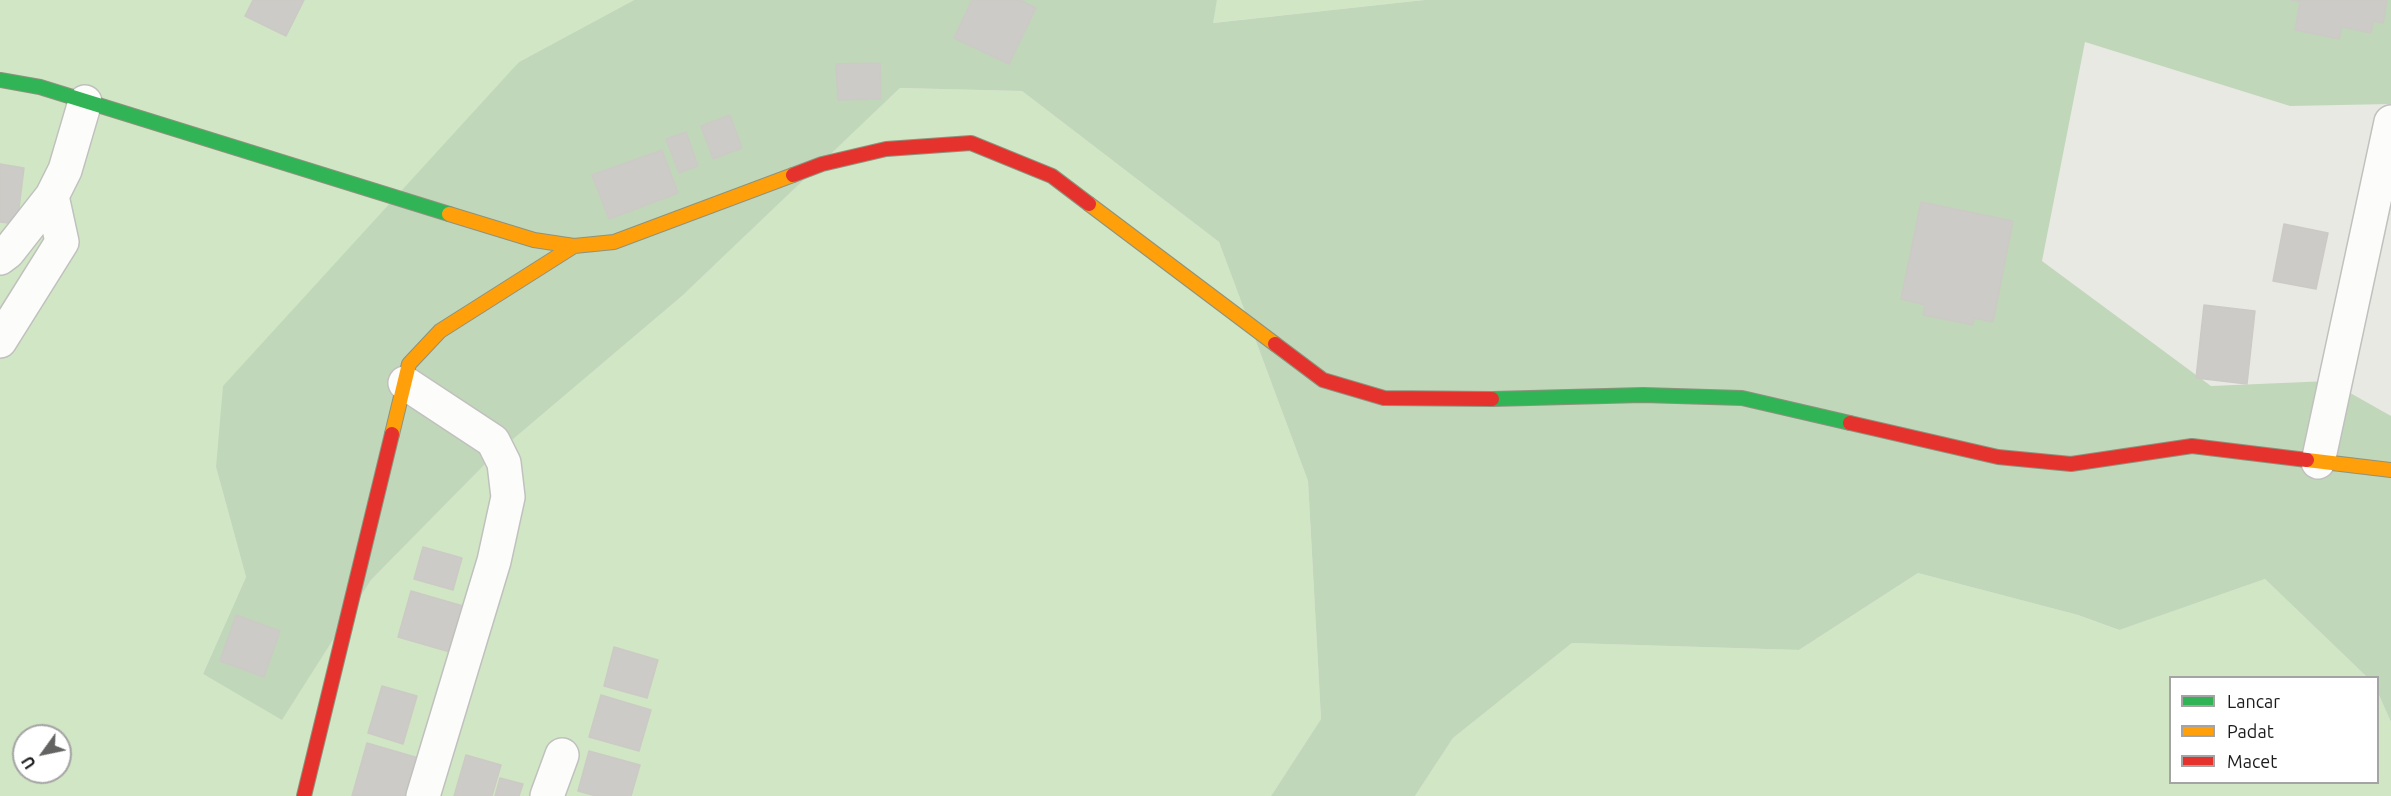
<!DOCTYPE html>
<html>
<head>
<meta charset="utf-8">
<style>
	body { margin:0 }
	#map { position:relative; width:2391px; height:796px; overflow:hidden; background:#e9e9e4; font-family:Ubuntu,sans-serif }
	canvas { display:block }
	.legend { position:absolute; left:2169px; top:676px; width:210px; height:108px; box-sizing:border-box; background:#fff; border:2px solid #a4a4a4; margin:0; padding:8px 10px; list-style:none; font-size:18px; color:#1b1b1b }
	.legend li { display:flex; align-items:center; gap:12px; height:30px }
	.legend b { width:30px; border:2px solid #a4a4a4 }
	.north { position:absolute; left:12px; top:724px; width:60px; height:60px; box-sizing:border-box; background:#fff; border:2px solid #a4a4a4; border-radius:50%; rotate:237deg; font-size:16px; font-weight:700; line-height:24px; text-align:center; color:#1b1b1b }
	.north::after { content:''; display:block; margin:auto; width:21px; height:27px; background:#636361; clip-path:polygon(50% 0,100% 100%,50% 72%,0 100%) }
</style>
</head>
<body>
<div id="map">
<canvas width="2391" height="796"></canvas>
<ul class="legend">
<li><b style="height:8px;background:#30b455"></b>Lancar</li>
<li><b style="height:8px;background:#ff9f0a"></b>Padat</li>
<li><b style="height:8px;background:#e5322d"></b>Macet</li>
</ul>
<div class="north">U</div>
</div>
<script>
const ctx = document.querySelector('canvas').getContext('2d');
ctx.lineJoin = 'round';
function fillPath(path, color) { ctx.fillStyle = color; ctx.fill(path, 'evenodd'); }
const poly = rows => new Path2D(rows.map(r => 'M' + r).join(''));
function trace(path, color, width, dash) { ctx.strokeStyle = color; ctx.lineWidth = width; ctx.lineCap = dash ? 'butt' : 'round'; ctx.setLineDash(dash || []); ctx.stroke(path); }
fillPath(poly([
	[0,0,634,0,519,62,216,467,246,577,203,674,282,719,371,580,492,457,682,296,900,88,1022,91,1219,242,1308,481,1321,719,1271,796,0,796],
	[24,736,60,736,60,772,24,772],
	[1217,0,1424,0,1212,23],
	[1918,573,2078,615,2118,630,2265,579,2367,677,2170,678,2170,782,2378,782,2378,693,2391,722,2391,796,1415,796,1453,738,1572,643,1799,650]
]), '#d1e6c4');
fillPath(poly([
	[634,0,1217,0,1213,23,1424,0,2391,0,2391,104,2290,106,2085,42,2042,261,2211,386,2329,381,2391,416,2391,722,2378,693,2378,678,2367,677,2265,579,2119,630,2078,615,1918,573,1799,650,1572,643,1453,738,1415,796,1271,796,1321,719,1308,481,1219,242,1022,91,900,88,682,296,492,457,371,580,282,720,203,674,246,577,216,467,223,386,519,62]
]), '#c1d7ba');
const building = poly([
	[253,0,304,0,286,36,245,16,253,0],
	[972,0,1020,0,1036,8,1009,64,954,38,972,0],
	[2291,0,2387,0,2383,23,2373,21,2371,33,2342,27,2339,39,2295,30,2300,2,2291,0],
	[880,63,881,99,838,100,836,64,880,63],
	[730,115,742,148,713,159,701,126,730,115],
	[686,132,698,166,679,173,666,139,686,132],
	[662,150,678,193,609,219,592,175,662,150],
	[0,164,24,168,17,224,0,222,0,164],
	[1921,202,2013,221,1993,322,1974,318,1973,325,1923,315,1925,305,1901,299,1921,202],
	[2284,224,2328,233,2316,289,2273,281,2284,224],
	[2204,305,2255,311,2247,384,2196,378,2204,305],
	[423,547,462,558,453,590,414,579,423,547],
	[411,591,470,608,457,654,398,637,411,591],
	[236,615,280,631,264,677,220,661,236,615],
	[614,647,658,660,647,698,604,686,614,647],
	[382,686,417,696,403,744,368,733,382,686],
	[601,695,651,710,639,751,589,737,601,695],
	[367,743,422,759,412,796,352,796,367,743],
	[589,751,640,765,631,796,596,796,578,791,589,751],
	[466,755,501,765,492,796,454,796,466,755],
	[500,778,523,784,519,796,495,796,500,778]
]);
fillPath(building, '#cccbc7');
trace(building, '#cccac5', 1.5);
const street = poly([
	[0,258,8,252,52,196,65,170,85,102],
	[0,341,62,242,52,196],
	[405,383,493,441,504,463,508,497,494,561,423,796],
	[2318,462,2391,122],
	[547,796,562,755]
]);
const fast = poly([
	[0,80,40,87,449,214],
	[1492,399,1643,395,1742,398,1850,423]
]);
const slow = poly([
	[1089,204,1275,344],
	[449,214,534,240,574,246,614,242,793,175],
	[392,434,409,364,440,331,574,246],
	[2307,460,2391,470]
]);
const jam = poly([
	[793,175,822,164,886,149,971,143,1052,176,1089,204],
	[1275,344,1323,380,1384,398,1492,399],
	[1850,423,1998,457,2071,464,2192,446,2307,460],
	[304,796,392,434]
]);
trace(street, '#c0c0be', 36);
trace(fast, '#8d927d', 16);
trace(slow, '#8d927d', 16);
trace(jam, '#8d927d', 16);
trace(street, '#fcfcfb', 33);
trace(fast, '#30b455', 14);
trace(slow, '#ff9f0a', 14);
trace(jam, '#e5322d', 14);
</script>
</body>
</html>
